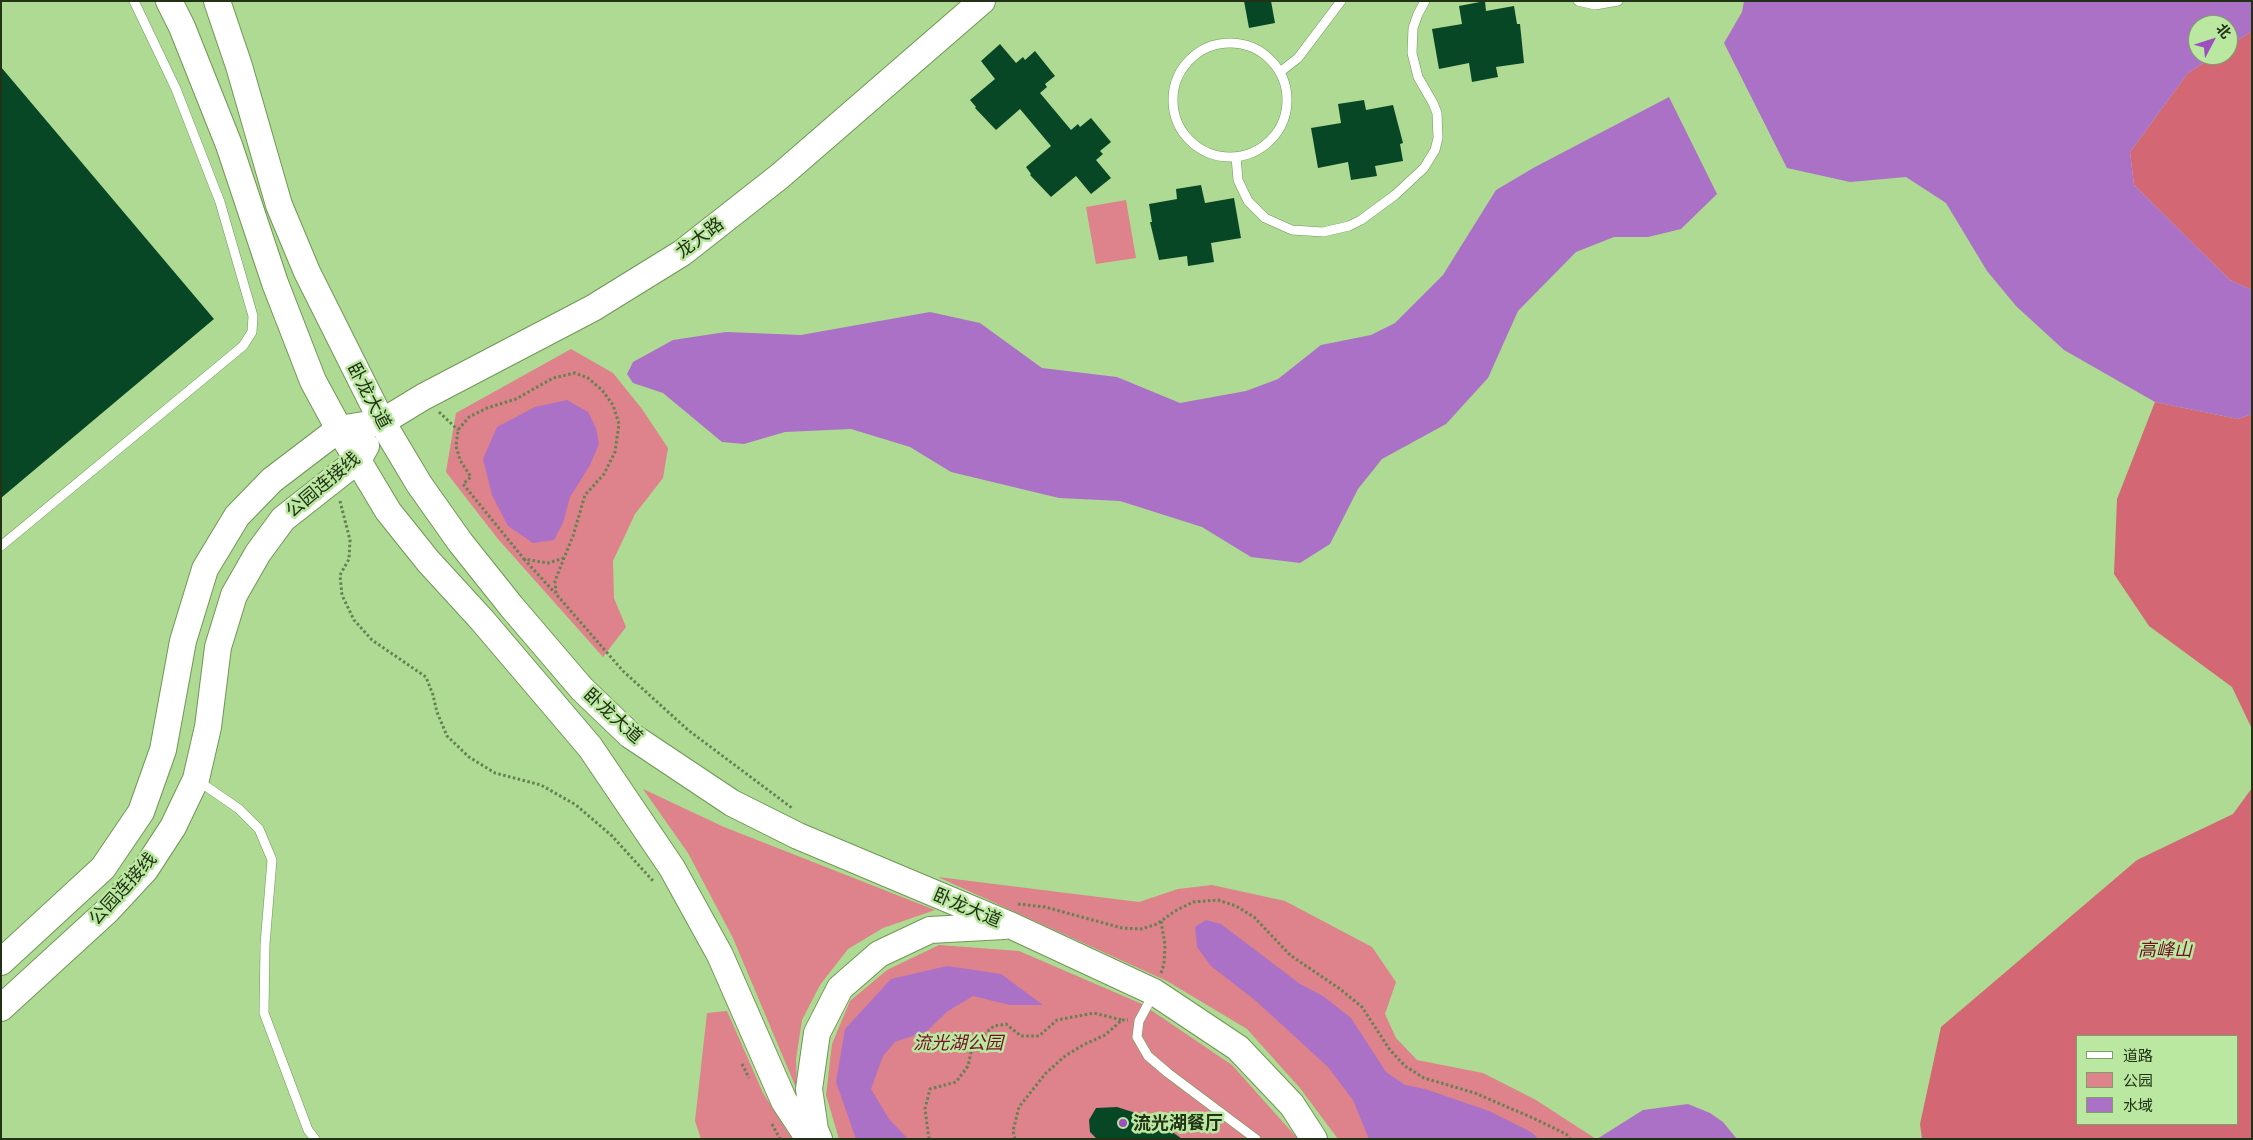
<!DOCTYPE html>
<html>
<head>
<meta charset="utf-8">
<style>
	body { margin:0 }
	#map { position:relative; width:2253px; height:1140px; overflow:hidden; background:#aeda93; font-family:"Playfair Display","Noto Sans SC",serif }
	canvas { display:block }
	.frame { position:absolute; inset:0; border:2px solid #213216; pointer-events:none }
	.legend { position:absolute; left:2076px; top:1035px; width:162px; height:90px; box-sizing:border-box; background:#bbe8a0; border:1px solid #7d9f69; margin:0; padding:6px 9px; list-style:none; font-size:15px; color:#213216 }
	.legend li { display:flex; align-items:center; gap:10px; height:25px }
	.legend b { width:25px; border:1px solid #7d9f69 }
	.north { position:absolute; left:2188px; top:15px; width:50px; height:50px; box-sizing:border-box; background:#bbe8a0; border:1px solid #7d9f69; border-radius:50%; rotate:50deg; font-size:14px; font-weight:700; line-height:20px; text-align:center; color:#213216 }
	.north::after { content:''; display:block; margin:auto; width:18px; height:22px; background:#9d4ebf; clip-path:polygon(50% 0,100% 100%,50% 72%,0 100%) }
</style>
</head>
<body>
<div id="map">
<canvas width="2253" height="1140"></canvas>
<div class="frame"></div>
<ul class="legend">
<li><b style="height:6px;background:#fff"></b>道路</li>
<li><b style="height:14px;background:#de828b"></b>公园</li>
<li><b style="height:14px;background:#ab71c7"></b>水域</li>
</ul>
<div class="north">北</div>
</div>
<script>
const ctx = document.querySelector('canvas').getContext('2d');
ctx.lineJoin = 'round';
function fillPath(path, color) { ctx.fillStyle = color; ctx.fill(path, 'evenodd'); }
const poly = rows => new Path2D(rows.map(r => 'M' + r).join(''));
function trace(path, color, width, dash) { ctx.strokeStyle = color; ctx.lineWidth = width; ctx.lineCap = dash ? 'butt' : 'round'; ctx.setLineDash(dash || []); ctx.stroke(path); }
function label(font, color, halo, rows, align = 'center') {
  ctx.font = font + ' "Playfair Display","Noto Sans SC",serif'; ctx.lineWidth = 5; ctx.setLineDash([]); ctx.textBaseline = 'middle'; ctx.strokeStyle = halo; ctx.fillStyle = color; for (const [text, x, y, turn = 0] of rows) {
    ctx.save(); ctx.translate(x, y); ctx.rotate((+turn || 0) * Math.PI / 180); ctx.textAlign = isNaN(turn) ? turn : align; if (halo) ctx.strokeText(text, 0, 0); ctx.fillText(text, 0, 0); ctx.restore();
  }
}
fillPath(poly([
	[1126,200,1136,258,1096,264,1086,207],
	[571,349,613,373,642,409,668,448,663,478,635,514,613,561,614,598,626,627,603,657,498,539,446,472,456,413],
	[643,789,724,827,935,910,883,928,848,949,820,985,802,1020,796,1059,797,1090,733,938,688,853],
	[938,877,1139,902,1178,889,1212,885,1285,901,1372,947,1396,982,1385,1014,1396,1038,1417,1060,1483,1073,1536,1100,1596,1139,1338,1139,1300,1088,1247,1029,1167,981],
	[939,945,1019,951,1142,1004,1232,1065,1298,1139,839,1139,826,1095,832,1044,850,1001,887,970],
	[727,1011,763,1093,792,1139,701,1139,695,1121,707,1013]
]), '#de828b');
fillPath(poly([
	[2252,31,2252,290,2230,280,2134,185,2130,152,2188,73,2216,55,2228,55,2228,47],
	[2155,402,2238,419,2252,414,2252,729,2232,687,2149,626,2114,574,2117,499],
	[2252,788,2252,1139,1922,1139,1920,1124,1941,1027,2137,860,2233,814],
	[2077,1036,2237,1036,2237,1124,2077,1124]
]), '#d46774');
fillPath(poly([
	[1744,1,2252,1,2252,31,2228,47,2228,25,2198,25,2198,55,2216,55,2188,73,2130,152,2134,185,2230,280,2252,290,2252,414,2238,419,2155,402,2064,350,2016,306,1987,271,1946,203,1906,177,1850,182,1787,168,1724,43,1742,12],
	[1669,97,1717,194,1681,229,1648,237,1614,237,1576,252,1518,311,1488,378,1446,424,1382,459,1358,489,1330,544,1300,563,1251,557,1202,527,1120,501,1059,498,951,472,910,447,851,429,785,432,744,444,722,442,663,393,633,383,627,374,633,362,673,340,726,332,801,335,930,312,980,323,1042,368,1117,377,1180,403,1246,391,1278,379,1321,345,1371,335,1395,323,1443,275,1496,190,1535,167],
	[567,400,588,412,596,428,599,444,590,465,570,497,563,523,554,540,533,543,508,526,492,495,483,459,497,427,535,407],
	[1206,920,1221,924,1300,984,1323,996,1351,1018,1386,1072,1405,1085,1425,1089,1489,1111,1531,1132,1539,1139,1369,1139,1353,1100,1328,1067,1256,1001,1211,966,1197,947,1195,927],
	[947,966,1001,974,1043,1005,1010,1005,973,996,948,1011,927,1031,895,1042,883,1056,871,1089,889,1119,908,1139,856,1139,836,1082,845,1029,891,979],
	[1688,1104,1710,1113,1723,1122,1737,1139,1597,1139,1643,1110]
]), '#ab71c7');
fillPath(poly([
	[1244,1,1271,1,1275,23,1249,28],
	[1485,1,1486,11,1514,6,1517,24,1520,24,1524,63,1496,67,1498,77,1472,82,1469,63,1439,69,1432,29,1462,24,1459,6],
	[1000,44,1016,63,1023,57,1025,60,1035,51,1055,76,1045,84,1047,87,1040,93,1071,130,1078,124,1080,127,1091,118,1111,142,1100,151,1103,154,1096,160,1111,178,1091,194,1076,176,1051,197,1030,175,1031,174,1026,167,1051,146,1020,109,996,130,975,108,976,107,970,100,995,79,981,61],
	[1,67,214,319,1,498],
	[1364,100,1366,110,1393,105,1403,143,1400,144,1403,161,1375,166,1377,176,1351,180,1348,162,1318,168,1311,128,1341,123,1338,104],
	[1201,185,1205,203,1234,198,1241,238,1211,243,1214,262,1188,266,1187,256,1159,260,1150,222,1152,222,1149,204,1177,199,1176,189],
	[1117,1107,1139,1114,1164,1126,1182,1139,1097,1139,1090,1132,1089,1120,1096,1108]
]), '#084726');
const lane = poly([
	[1578,1,1595,5,1618,1],
	'1173 100a57 57 0 1 1 114 0a57 57 0 1 1-114 0Z',
	[1280,72,1298,58,1341,1],
	[1236,157,1238,180,1248,201,1265,218,1292,230,1323,232,1349,226,1361,220,1395,195,1424,168,1435,150,1438,138,1437,113,1433,103,1418,77,1412,53,1413,28,1418,14,1425,1],
	[1,546,243,346,252,332,253,316,220,202,176,89,134,1],
	[197,780,239,809,259,829,272,860,265,944,264,1013,308,1130,315,1139],
	[1153,995,1139,1021,1137,1037,1148,1056,1168,1073,1256,1139]
]);
const secondary = poly([
	[169,1,182,27,229,145,275,283,313,381,339,429,388,511,428,561,482,620,590,747,672,868,720,955,784,1101,809,1139],
	[217,1,239,66,279,205,307,272,382,422,419,484,460,542,511,606,582,689,630,735,732,803,798,836,1012,926,1154,992,1238,1048,1292,1105,1314,1139],
	[1,962,103,868,141,812,163,750,183,641,205,569,237,516,272,480,339,429,382,422,423,397,593,308,682,253,780,176,982,1],
	[1,1008,107,911,145,870,173,827,196,779,208,727,218,647,234,595,258,553,283,519,358,460,366,446],
	[819,1139,815,1130,809,1089,817,1033,840,988,879,954,930,930,1004,926]
]);
trace(lane, '#6f9855', 10);
trace(secondary, '#6f9855', 28);
trace(poly([
	[439,412,458,430],
	[340,501,350,540,349,559,340,575,342,595,354,620,372,640,426,677,433,695,437,712,447,736,469,757,495,773,541,785,576,805,612,836,654,882],
	[564,558,548,563,524,559,463,484,471,477,460,460,456,446,458,430,469,417,487,408,516,399,553,378,575,373,588,378,602,390,613,405,619,424,615,452,604,474,585,495,573,536,564,558,555,581,556,594,623,671,688,730,792,808],
	[524,559,555,593],
	[1018,904,1045,907,1122,928,1141,929,1157,924,1175,911,1193,902,1218,900,1236,906,1254,917,1290,955,1340,989,1362,1007,1390,1050,1405,1066,1424,1078,1475,1093,1535,1119,1566,1134,1570,1139],
	[1161,973,1164,964,1165,945,1161,921],
	[742,1064,749,1078],
	[772,1124,780,1139],
	[929,1139,925,1109,930,1089,956,1082,968,1066,973,1043,994,1026,1006,1024,1021,1036,1039,1036,1057,1020,1094,1013,1122,1020],
	[1015,1139,1013,1131,1019,1107,1046,1073,1065,1056,1083,1045,1105,1035,1122,1020,1128,1020]
]), '#648251', 3, [2.5, 2.5]);
trace(lane, '#fff', 9);
trace(secondary, '#fff', 26);
for (const [x, y, r, color] of [
	[1123,1123,5,"#9d4ebf"]
]) { const dot = new Path2D(); dot.arc(x, y, r, 0, 2 * Math.PI); ctx.fillStyle = color; ctx.fill(dot); trace(dot, '#bbe8a0', 2); }
label('18px', '#213216', '#bbe8a0', [
	["龙大路",700,238,-37],
	["卧龙大道",369,396,62],
	["公园连接线",323,485,-40],
	["卧龙大道",613,716,42],
	["公园连接线",123,889,-48],
	["卧龙大道",967,908,23]
]);
label('italic 18px', '#750e27', '#bbe8a0', [
	["高峰山",2165,950],
	["流光湖公园",958,1043]
]);
label('bold 18px', '#213216', '#bbe8a0', [
	["流光湖餐厅",1133,1123]
], 'left');
</script>
</body>
</html>
